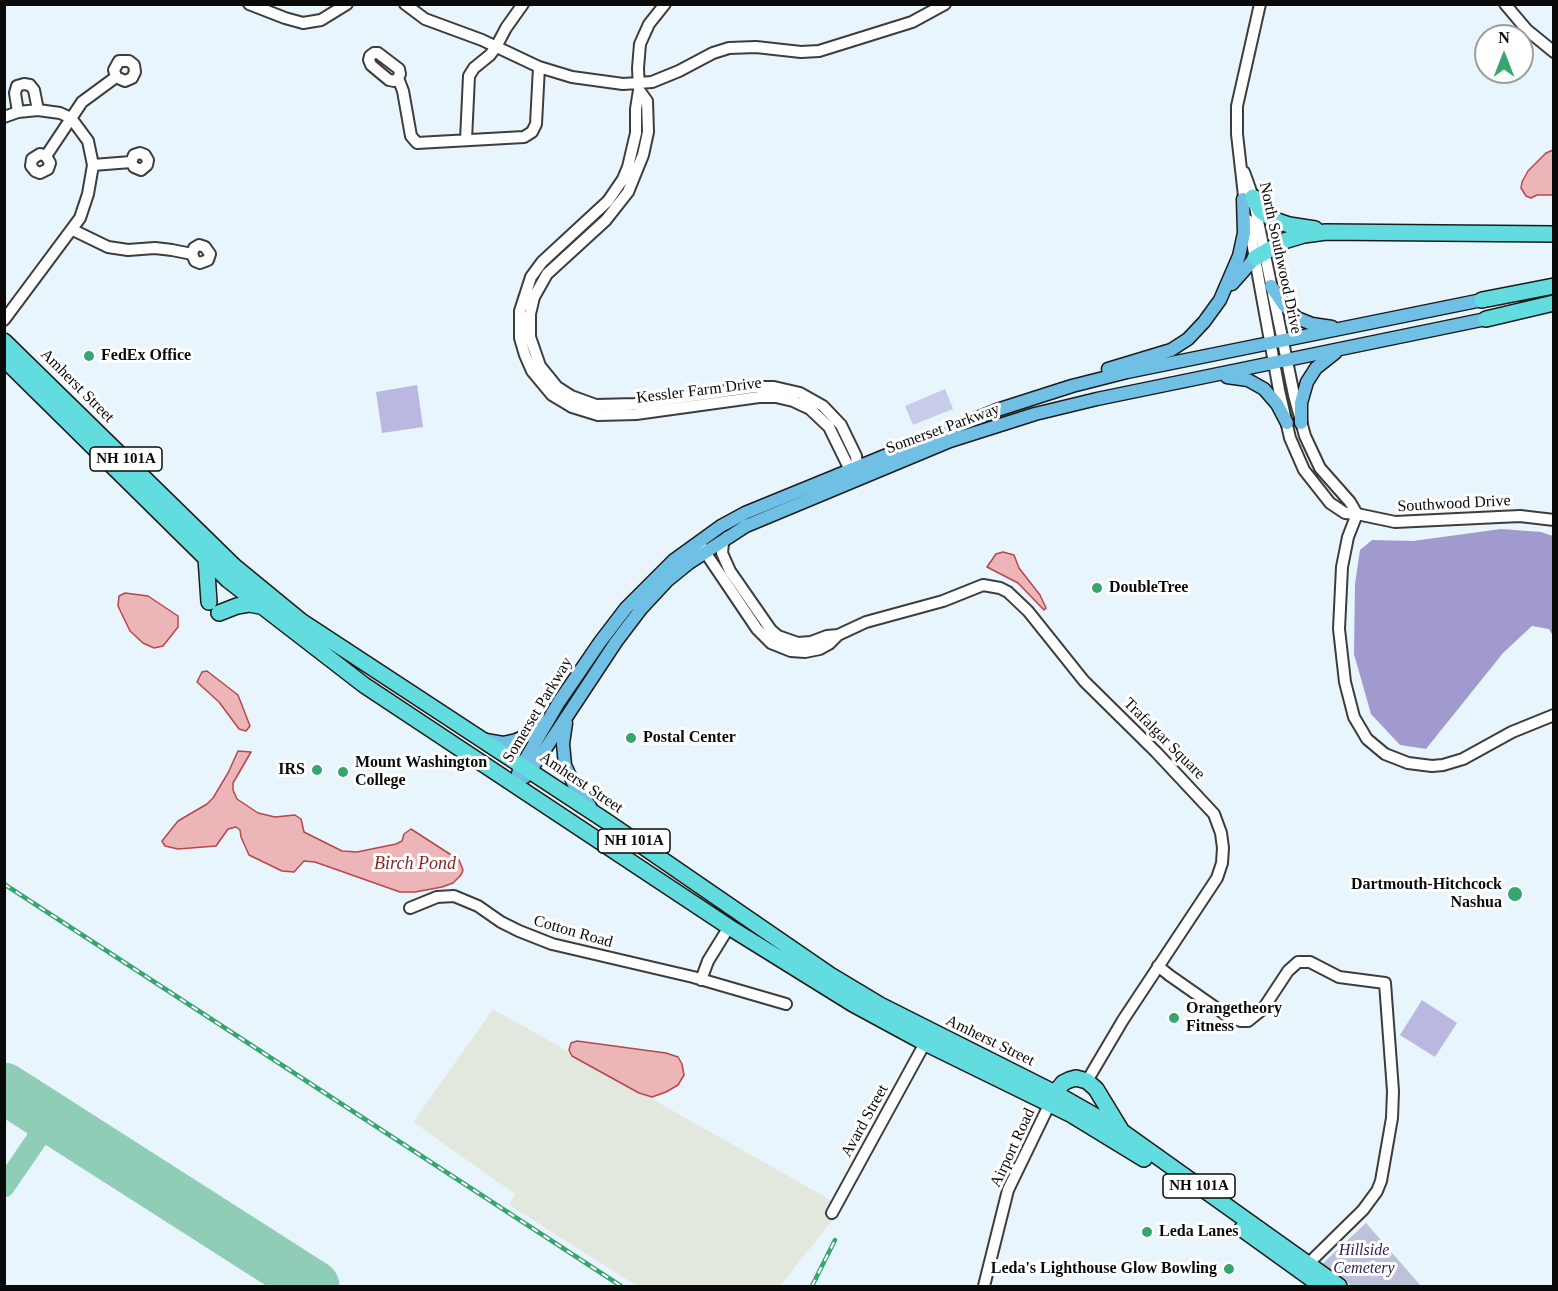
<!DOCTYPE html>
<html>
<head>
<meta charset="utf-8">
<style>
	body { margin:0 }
	#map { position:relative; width:1558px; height:1291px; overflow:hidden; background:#e9f5fc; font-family:Georgia,serif }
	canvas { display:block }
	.frame { position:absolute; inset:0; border:6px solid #0a0a0a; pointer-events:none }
	.north { position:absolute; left:1474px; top:24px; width:60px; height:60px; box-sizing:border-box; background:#fff; border:2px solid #9d9d9d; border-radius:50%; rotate:0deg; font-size:16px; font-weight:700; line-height:24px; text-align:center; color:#0a0a0a }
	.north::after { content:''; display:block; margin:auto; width:21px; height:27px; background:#36a570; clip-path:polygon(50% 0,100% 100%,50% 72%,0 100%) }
</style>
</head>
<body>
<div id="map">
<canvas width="1558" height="1291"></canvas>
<div class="frame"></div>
<div class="north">N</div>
</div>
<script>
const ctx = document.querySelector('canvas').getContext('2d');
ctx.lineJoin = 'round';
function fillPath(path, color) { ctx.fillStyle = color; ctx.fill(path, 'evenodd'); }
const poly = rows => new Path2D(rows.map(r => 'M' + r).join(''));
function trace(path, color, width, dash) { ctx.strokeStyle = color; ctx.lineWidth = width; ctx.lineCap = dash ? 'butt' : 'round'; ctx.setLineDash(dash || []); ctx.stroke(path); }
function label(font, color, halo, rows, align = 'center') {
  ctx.font = font + ' Georgia,serif'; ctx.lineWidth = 6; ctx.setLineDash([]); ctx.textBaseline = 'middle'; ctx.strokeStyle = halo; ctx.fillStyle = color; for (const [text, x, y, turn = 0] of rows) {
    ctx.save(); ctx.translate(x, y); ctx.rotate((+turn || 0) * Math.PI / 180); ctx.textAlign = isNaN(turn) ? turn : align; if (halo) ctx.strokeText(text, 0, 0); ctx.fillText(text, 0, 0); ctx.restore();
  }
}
fillPath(poly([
	[493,1009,843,1207,780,1286,637,1286,509,1205,515,1194,413,1122]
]), '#e3e8de');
fillPath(poly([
	[417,385,423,427,382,433,376,392],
	[1422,1000,1457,1023,1435,1057,1400,1035]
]), '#bab8e1');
fillPath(poly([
	[1501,529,1541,532,1553,536,1553,636,1549,629,1532,626,1503,653,1426,749,1400,745,1371,714,1354,654,1355,584,1360,550,1372,540,1413,541]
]), '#a09acf');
fillPath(poly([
	[1366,1223,1421,1286,1352,1286,1322,1264]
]), '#bec1da');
fillPath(poly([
	[945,389,953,409,913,425,905,406]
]), '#c9cbea');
const water = poly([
	[1553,150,1553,195,1537,195,1531,198,1526,196,1521,188,1522,182,1528,171,1546,153,1553,150],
	[1003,552,1014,555,1019,568,1040,595,1046,608,1044,610,1018,583,987,567,996,554,1003,552],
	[125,593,148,596,178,616,178,627,163,646,154,648,143,643,130,631,118,606,119,596,125,593],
	[207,671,238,695,250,726,246,731,239,729,219,702,197,682,202,672,207,671],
	[238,751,251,752,233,783,233,790,237,799,258,813,275,817,295,815,301,819,304,832,342,851,357,852,396,844,402,841,404,834,411,829,459,860,463,870,461,875,453,883,442,887,415,892,400,892,315,862,304,861,294,872,282,871,249,855,241,837,240,830,236,827,228,829,216,846,178,849,165,846,162,841,178,821,207,804,213,798,228,773,238,751],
	[577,1041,666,1053,678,1057,682,1064,684,1075,678,1085,666,1092,652,1097,639,1093,572,1056,569,1050,571,1043,577,1041]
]);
fillPath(water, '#ecb5b8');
trace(water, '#b94649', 1.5);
trace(poly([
	[24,1100,35,1111,38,1119,39,1129,37,1138],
	[4,1187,41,1133,52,1129,71,1131]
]), '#90cdb6', 21);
trace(poly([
	[4,1088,314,1286]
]), '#90cdb6', 51);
const minor = poly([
	[249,4,285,18,303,23,321,20,347,4],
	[405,4,425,19,482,40,539,67,572,77,623,84,652,82,679,71,713,53,729,48,756,47,801,52,819,51,912,22,945,4],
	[665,4,649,24,640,44,638,68,639,90,636,109,636,133,628,167,623,179,608,201,542,262,531,277,520,311,520,338,525,355,532,371,552,395,572,407,598,415,636,414,759,397,776,397,793,401,810,409,829,427,853,476],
	[1505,4,1527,30,1554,52],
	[398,78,394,81,389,80,371,65,369,60,370,56,374,53,378,53,399,69,400,74,398,78,403,91,411,136,417,143,524,137,532,132,536,124,539,67],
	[639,90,647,101,648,132,643,155,628,192,606,220,547,274,534,297,530,314,530,337,540,366,557,387,571,396,596,405,635,404,755,387,774,387,800,393,823,406,841,425,856,456,858,474],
	[18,112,15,93,17,86,24,84,30,85,34,90,38,110],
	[4,117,18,112,38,110,60,113,71,118,88,141,93,165,88,194,80,218,4,320],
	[466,140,469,76,474,68,490,55,496,47,506,28,523,4],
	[46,156,50,163,48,169,40,173,35,171,31,166,32,159,40,154,46,156,82,102,116,77,125,81,132,78,135,72,134,65,129,61,119,61,114,70,116,77],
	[93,165,131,162,134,155,140,153,145,155,148,160,147,165,141,170,134,167,131,162],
	[1244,172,1253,197,1294,395,1305,436,1320,468,1350,502,1357,514],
	[1245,205,1237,134,1237,106,1260,4],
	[1248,220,1279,390,1290,438,1304,470,1330,503,1345,513,1357,514,1395,522,1520,516,1554,520],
	[73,230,108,247,128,250,155,248,172,250,192,254,195,261,200,263,208,260,210,254,205,247,199,245,194,248,192,254],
	[1357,514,1348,537,1342,567,1339,629,1345,682,1354,717,1367,739,1385,754,1408,763,1432,766,1443,765,1463,759,1512,732,1554,715],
	[727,537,723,543,722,553,730,571,771,630,778,636,798,643,811,642,827,636,838,635,866,622,943,601,983,585,1000,588,1008,592,1028,611,1084,681,1156,752,1214,814,1221,833,1223,848,1222,863,1217,878,1123,1020,1087,1081],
	[701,546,757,629,771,643,791,651,805,652,820,649,829,644,838,635],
	[410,908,437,897,454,896,478,906,501,922,519,931,552,944,693,977,786,1004],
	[1158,966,1169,975,1229,1017,1241,1021,1248,1021,1263,1009,1288,971,1298,962,1310,962,1339,977,1385,983,1393,1091,1392,1118,1381,1181,1377,1191,1363,1210,1308,1264],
	[701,980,708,961,729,927],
	[832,1213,925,1043],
	[984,1286,1008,1190,1052,1099]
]);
const major = poly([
	[1232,284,1255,258],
	[1271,286,1284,305,1297,318,1312,324,1332,327],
	[1108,369,1171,350,1188,339,1204,322,1220,300,1239,256,1244,233,1243,199],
	[1227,377,1248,380,1264,389,1277,404,1287,423],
	[1301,423,1301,403,1307,382,1316,368,1335,353],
	[566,723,563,744,565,765,575,787,590,806],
	[486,740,503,743,516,740,530,734,542,721],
	[525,777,542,754,616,642,641,609,668,580,689,563,746,526,950,441,1035,414,1097,399,1486,319],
	[515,786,519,770,559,702,600,642,626,608,674,560,721,526,745,513,997,410,1072,386,1127,372,1482,300]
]);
const highway = poly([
	[1253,197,1261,211,1272,219,1289,225,1315,229],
	[1255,258,1284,241,1304,235,1326,232,1554,234],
	[1482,300,1554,286],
	[1486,319,1554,303],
	[4,341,234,566,301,621,606,821,830,975,880,1005,1055,1093,1120,1130,1339,1286],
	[4,359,228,580,364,685,729,927,853,1004,925,1043,1072,1115,1144,1159],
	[206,558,209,602],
	[219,613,237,606,249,604,260,606],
	[1055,1093,1063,1083,1069,1080,1076,1078,1087,1081,1096,1089,1121,1130],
	[1242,1229,1320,1285]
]);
trace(minor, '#3d3d3d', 14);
trace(major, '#1b1b1b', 15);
trace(highway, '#1b1b1b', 18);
trace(minor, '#fff', 10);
trace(major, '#70bfe5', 12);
trace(highway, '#63dce0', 15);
const rail = poly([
	[4,884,621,1286],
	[812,1286,835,1240]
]);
trace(rail, '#36a570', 4.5);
trace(rail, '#fff', 2, [7]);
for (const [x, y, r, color] of [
	[89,356,6,"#36a570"],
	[1097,588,6,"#36a570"],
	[631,738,6,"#36a570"],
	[317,770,6,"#36a570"],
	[343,772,6,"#36a570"],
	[1515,894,8,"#36a570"],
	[1174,1018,6,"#36a570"],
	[1147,1232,6,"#36a570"],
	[1229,1269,6,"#36a570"]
]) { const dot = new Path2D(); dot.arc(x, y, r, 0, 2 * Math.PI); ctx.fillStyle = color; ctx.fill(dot); trace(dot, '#fff', 2); }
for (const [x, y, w] of [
	[126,459,72],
	[634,841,72],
	[1199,1186,72]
]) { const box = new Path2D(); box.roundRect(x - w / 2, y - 12, w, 24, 4.5); ctx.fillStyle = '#fff'; ctx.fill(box); trace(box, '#0a0a0a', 1.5); }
label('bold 15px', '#0a0a0a', null, [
	["NH 101A",126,459],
	["NH 101A",634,841],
	["NH 101A",1199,1186]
]);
label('16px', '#0a0a0a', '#fff', [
	["North Southwood Drive",1280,258,78],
	["Amherst Street",77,386,45],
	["Kessler Farm Drive",699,391,-7],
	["Somerset Parkway",943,429,-20],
	["Southwood Drive",1454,504,-3],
	["Somerset Parkway",538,710,-59],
	["Trafalgar Square",1164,739,45],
	["Amherst Street",581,783,34],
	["Cotton Road",573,932,16],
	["Amherst Street",990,1041,26],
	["Avard Street",865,1121,-61],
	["Airport Road",1013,1148,-65]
]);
label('bold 16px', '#0a0a0a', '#fff', [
	["FedEx Office",101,356],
	["DoubleTree",1109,588],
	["Postal Center",643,738],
	["Mount Washington",355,763],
	["College",355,781],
	["IRS",305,770,"right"],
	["Dartmouth-Hitchcock",1502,885,"right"],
	["Nashua",1502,903,"right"],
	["Orangetheory",1186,1009],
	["Fitness",1186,1027],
	["Leda Lanes",1159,1232],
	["Leda's Lighthouse Glow Bowling",1217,1269,"right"]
], 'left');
label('italic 16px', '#372457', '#fff', [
	["Hillside",1364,1251],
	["Cemetery",1364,1269]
]);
label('italic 18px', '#892625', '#fff', [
	["Birch Pond",415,864]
]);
</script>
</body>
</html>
